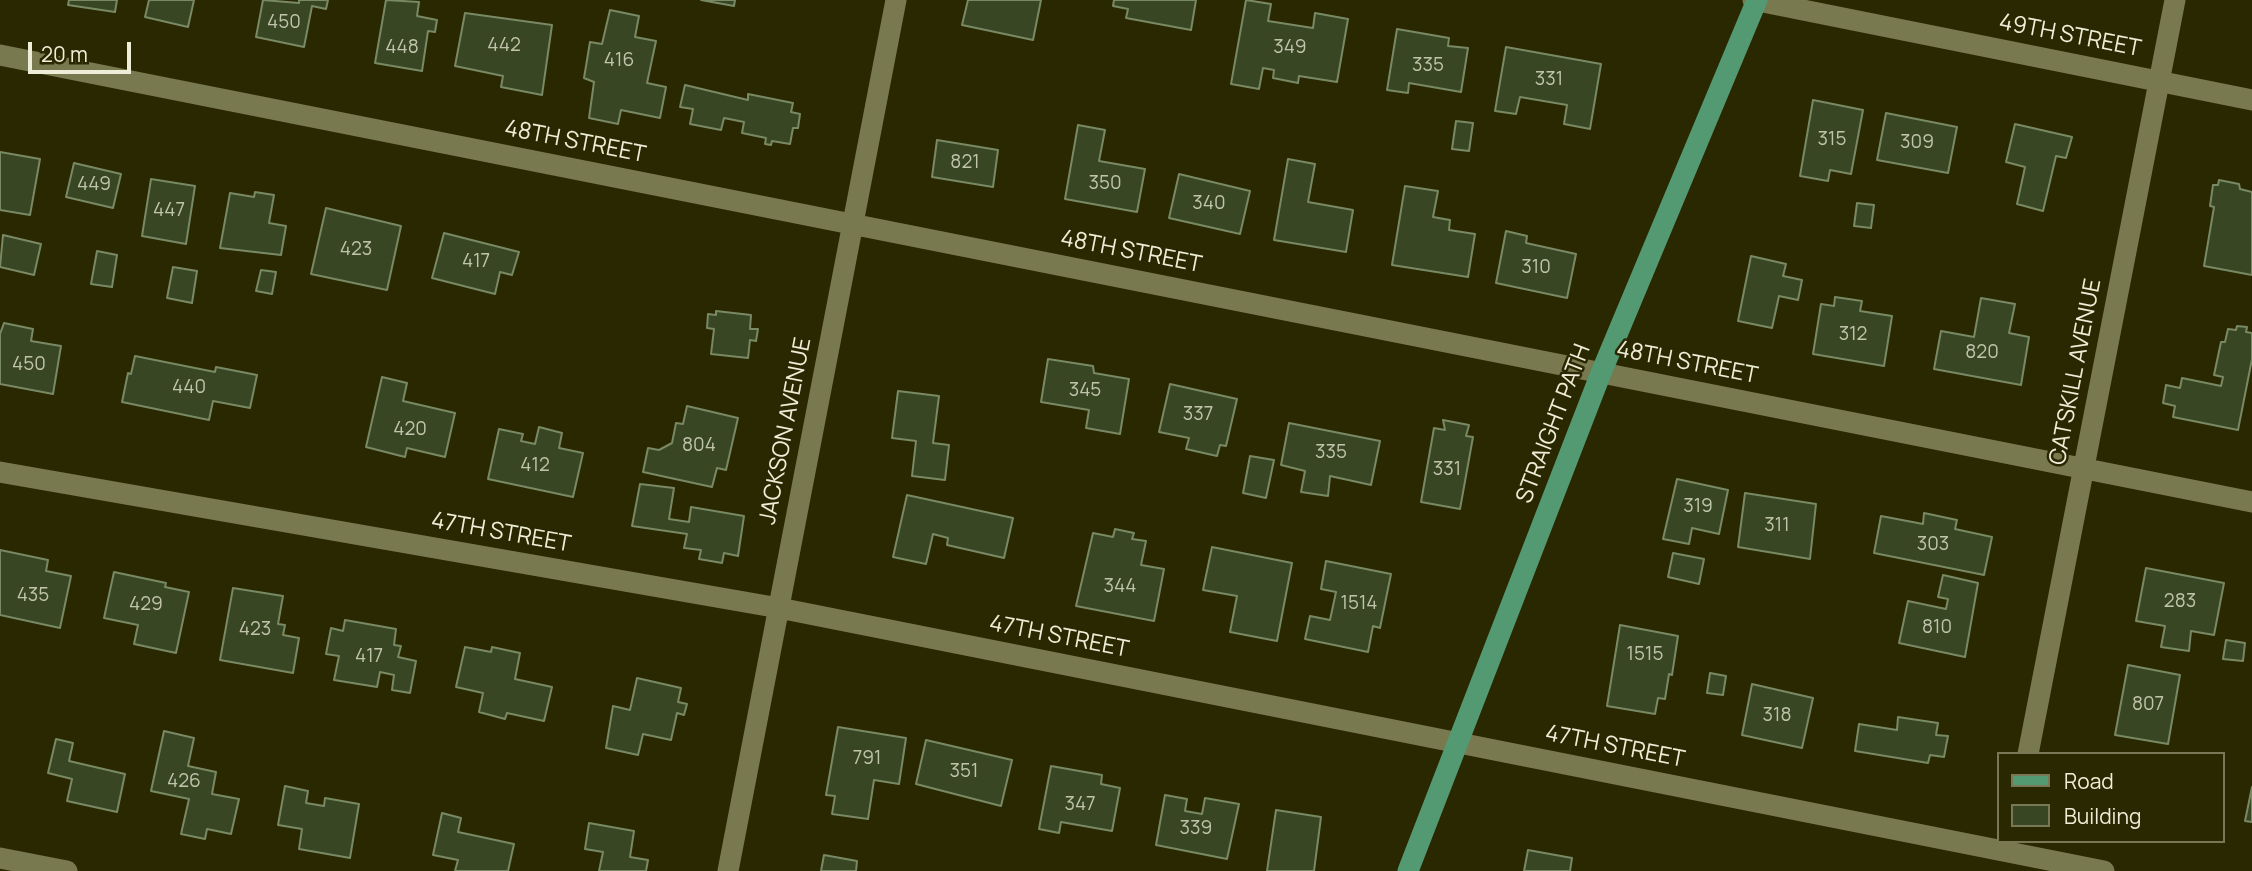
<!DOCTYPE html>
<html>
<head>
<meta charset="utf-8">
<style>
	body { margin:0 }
	#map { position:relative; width:2252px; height:871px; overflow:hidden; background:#2a2800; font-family:Manrope,sans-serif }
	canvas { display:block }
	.legend { position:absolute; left:1997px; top:752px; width:228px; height:91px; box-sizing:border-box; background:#2a2800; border:2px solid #787756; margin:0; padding:9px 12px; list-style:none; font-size:21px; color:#eeeed8 }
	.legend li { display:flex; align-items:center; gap:14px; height:35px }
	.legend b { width:35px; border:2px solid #787756 }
	.scale { position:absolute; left:28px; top:42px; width:103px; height:32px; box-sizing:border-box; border:4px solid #eeeed8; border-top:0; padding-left:9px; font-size:21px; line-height:24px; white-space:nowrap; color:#eeeed8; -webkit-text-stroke:5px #2a2800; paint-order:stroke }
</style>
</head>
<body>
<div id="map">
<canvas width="2252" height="871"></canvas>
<ul class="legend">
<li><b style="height:9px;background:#539972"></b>Road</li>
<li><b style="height:19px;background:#384624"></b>Building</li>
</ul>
<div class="scale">20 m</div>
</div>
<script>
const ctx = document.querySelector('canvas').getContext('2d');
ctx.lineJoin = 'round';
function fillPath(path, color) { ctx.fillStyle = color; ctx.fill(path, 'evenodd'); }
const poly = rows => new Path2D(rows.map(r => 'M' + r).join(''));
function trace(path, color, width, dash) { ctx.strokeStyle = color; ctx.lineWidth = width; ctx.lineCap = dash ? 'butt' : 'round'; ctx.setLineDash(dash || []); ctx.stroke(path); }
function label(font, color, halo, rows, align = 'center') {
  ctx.font = font + ' Manrope,sans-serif'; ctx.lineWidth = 5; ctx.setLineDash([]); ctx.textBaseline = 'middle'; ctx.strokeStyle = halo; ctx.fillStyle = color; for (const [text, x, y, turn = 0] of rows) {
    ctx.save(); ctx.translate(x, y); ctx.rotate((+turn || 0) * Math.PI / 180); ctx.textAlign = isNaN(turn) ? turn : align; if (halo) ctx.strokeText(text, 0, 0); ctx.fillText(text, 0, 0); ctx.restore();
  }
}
const building = poly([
	[69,0,117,0,115,12,68,5,69,0],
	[149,0,194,0,188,27,145,17,149,0],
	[263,0,299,3,299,0,328,0,326,9,312,6,304,47,256,37,263,0],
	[386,0,419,2,417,16,437,20,435,32,428,31,422,71,375,63,386,0],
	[701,0,735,0,734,6,701,0],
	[968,0,1041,0,1033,40,962,25,968,0],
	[1114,0,1196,0,1191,30,1126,18,1128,9,1113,6,1114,0],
	[1246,0,1271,4,1268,21,1313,28,1315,13,1348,19,1337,82,1299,76,1298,83,1273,78,1274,70,1263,68,1259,89,1231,84,1246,0],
	[610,10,639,16,635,37,656,41,647,83,666,87,660,118,621,110,618,124,589,118,594,82,584,78,590,42,602,44,610,10],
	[465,13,552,25,542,95,501,87,503,76,455,66,465,13],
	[1397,29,1449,38,1448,46,1468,48,1461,92,1409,83,1408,93,1387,90,1397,29],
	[1506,47,1601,64,1590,129,1564,124,1567,105,1520,97,1516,114,1495,111,1506,47],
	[685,85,748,100,748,94,793,103,791,112,800,114,798,128,793,128,790,144,772,141,771,145,765,144,766,138,742,133,744,122,724,118,721,130,690,124,693,109,680,107,685,85],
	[1813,100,1863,110,1851,174,1830,170,1828,181,1800,176,1813,100],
	[1886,113,1957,127,1948,173,1877,160,1886,113],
	[1456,121,1473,123,1469,151,1452,149,1456,121],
	[2015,124,2072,137,2066,158,2056,156,2043,211,2017,204,2025,167,2006,162,2015,124],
	[1078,125,1105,130,1099,161,1145,169,1137,212,1065,199,1078,125],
	[937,140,998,150,993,187,932,177,937,140],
	[0,152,40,159,30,215,0,210,0,152],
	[1288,159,1315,164,1308,202,1353,210,1346,252,1274,240,1288,159],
	[74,163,121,174,113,208,66,197,74,163],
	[1179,174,1250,191,1240,234,1169,218,1179,174],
	[151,179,195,186,186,244,142,236,151,179],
	[2219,180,2239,184,2240,189,2252,192,2252,275,2204,266,2214,207,2210,206,2213,185,2218,185,2219,180],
	[1405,186,1438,191,1433,217,1450,220,1449,230,1475,234,1468,277,1392,265,1405,186],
	[255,192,274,195,269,223,286,226,281,255,220,248,230,193,254,197,255,192],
	[1857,203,1874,205,1871,228,1854,226,1857,203],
	[326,208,401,226,387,290,311,274,326,208],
	[1506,231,1527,236,1526,243,1576,254,1567,298,1496,283,1506,231],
	[444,233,519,252,512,275,500,272,495,294,432,278,444,233],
	[3,235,41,244,34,275,0,267,3,235],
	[97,251,117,255,112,287,91,284,97,251],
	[1751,256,1786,264,1783,276,1802,280,1798,300,1779,296,1772,328,1738,321,1751,256],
	[173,267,197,271,192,303,167,298,173,267],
	[261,270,276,272,272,294,256,291,261,270],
	[1835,297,1862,301,1860,311,1892,316,1884,366,1813,354,1821,304,1834,306,1835,297],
	[1981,298,2015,304,2009,333,2029,337,2021,385,1934,369,1941,331,1974,337,1981,298],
	[716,311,751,315,750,329,758,329,756,341,750,340,748,358,711,354,714,329,707,328,708,314,716,315,716,311],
	[4,323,33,329,31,341,61,346,53,394,0,384,0,334,4,323],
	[2237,326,2247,327,2246,332,2252,333,2252,359,2238,430,2173,417,2175,406,2163,403,2166,385,2180,388,2182,378,2221,386,2223,377,2214,375,2221,342,2225,342,2228,329,2236,330,2237,326],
	[135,356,215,372,216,367,257,375,250,408,213,401,209,420,122,402,128,373,131,374,135,356],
	[1048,359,1093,366,1094,373,1129,379,1120,434,1086,428,1089,410,1041,402,1048,359],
	[382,377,407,383,403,401,455,413,445,457,407,448,405,457,366,447,382,377],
	[1170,384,1237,399,1226,446,1220,445,1217,456,1186,449,1189,438,1159,432,1170,384],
	[898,391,939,396,933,443,949,445,945,480,912,476,916,441,892,438,898,391],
	[687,406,738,418,726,470,717,468,712,487,643,472,648,448,659,450,672,443,676,423,683,424,687,406],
	[1443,420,1469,425,1466,436,1473,437,1460,509,1421,502,1434,428,1445,430,1443,420],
	[1289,423,1380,441,1371,485,1330,476,1328,496,1301,492,1305,471,1281,465,1289,423],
	[539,427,562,433,559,448,583,453,573,497,488,479,499,429,523,434,521,441,535,444,539,427],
	[1250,456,1274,460,1266,498,1243,493,1250,456],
	[1677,479,1728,490,1719,534,1692,528,1689,544,1663,539,1677,479],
	[640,484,674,488,669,519,689,522,691,507,744,516,738,556,724,553,722,563,699,559,701,550,684,548,687,534,632,526,640,484],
	[1745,493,1816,504,1810,559,1738,547,1745,493],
	[907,495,1013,518,1004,558,947,545,948,538,933,534,926,564,893,557,907,495],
	[1924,513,1957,520,1955,529,1992,537,1984,575,1874,553,1881,516,1923,524,1924,513],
	[1115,529,1134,533,1132,539,1146,541,1141,565,1164,569,1154,621,1076,606,1093,533,1113,537,1115,529],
	[1212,547,1292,563,1277,641,1230,632,1237,596,1203,590,1212,547],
	[0,550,48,560,46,571,71,576,60,628,0,615,0,550],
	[1673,553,1704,559,1699,584,1668,577,1673,553],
	[1326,561,1391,574,1380,628,1373,626,1368,652,1305,639,1310,616,1330,620,1336,592,1321,589,1326,561],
	[2146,568,2224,583,2214,635,2191,631,2189,651,2161,647,2165,626,2136,621,2146,568],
	[114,572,166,583,165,587,189,592,176,653,134,644,138,625,104,618,114,572],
	[1943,575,1978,583,1965,657,1899,643,1908,601,1946,609,1948,599,1938,597,1943,575],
	[233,588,283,596,278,624,285,625,283,635,299,638,293,673,220,660,233,588],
	[345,620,396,629,394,645,401,646,398,657,416,661,410,693,392,690,394,675,380,672,377,687,334,680,339,656,326,654,331,628,343,631,345,620],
	[1620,625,1678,636,1672,675,1669,674,1665,699,1658,698,1655,714,1607,706,1620,625],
	[2226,640,2245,643,2243,661,2223,659,2226,640],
	[465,647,491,652,492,647,520,653,515,679,552,687,544,721,507,713,505,719,479,712,483,693,456,687,465,647],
	[2128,665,2180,675,2168,744,2115,735,2128,665],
	[1710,673,1726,676,1723,695,1707,693,1710,673],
	[637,678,681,688,678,702,687,704,684,715,677,713,671,740,643,734,638,755,606,748,613,706,630,710,637,678],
	[1752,684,1813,698,1802,748,1742,735,1752,684],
	[1898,717,1938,723,1936,735,1948,736,1944,757,1930,755,1928,763,1855,751,1859,724,1897,730,1898,717],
	[838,727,906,738,899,784,874,780,868,819,832,814,835,796,826,795,838,727],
	[164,731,194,738,188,766,216,772,212,794,239,799,231,834,207,829,205,839,181,834,189,799,151,791,164,731],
	[56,739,73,743,69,761,125,774,117,812,67,801,72,779,48,773,56,739],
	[926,740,1012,760,1001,806,916,784,926,740],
	[1051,766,1102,775,1101,784,1120,788,1112,831,1061,822,1059,833,1039,829,1051,766],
	[285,786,308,791,306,803,324,806,325,798,359,804,350,858,299,849,302,829,278,825,285,786],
	[2252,787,2252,822,2245,821,2252,787],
	[1165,795,1187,799,1185,811,1202,814,1205,798,1239,804,1227,859,1156,845,1165,795],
	[1276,810,1321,817,1314,871,1267,871,1276,810],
	[442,813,461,818,458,832,514,844,508,871,455,871,458,860,433,855,442,813],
	[589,823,634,831,630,857,648,860,646,871,599,871,603,852,585,849,589,823],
	[1528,850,1572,858,1570,871,1524,871,1528,850],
	[824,855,857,861,856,871,821,871,824,855]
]);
fillPath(building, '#384624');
trace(building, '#788963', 2);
trace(poly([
	[1753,0,2252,100],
	[0,55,2252,502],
	[0,472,779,608,2104,871],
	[2028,754,2175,0],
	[0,858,67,871],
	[728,871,896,0]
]), '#797950', 21);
trace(poly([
	[1408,871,1601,373,1757,0]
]), '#539972', 21);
label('19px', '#c0c4ab', null, [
	["450",284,23],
	["442",504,46],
	["448",402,48],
	["349",1290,48],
	["416",619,61],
	["335",1428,66],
	["331",1549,80],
	["315",1832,140],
	["309",1917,143],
	["821",965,163],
	["350",1105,184],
	["449",94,185],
	["340",1209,204],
	["447",169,211],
	["423",356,250],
	["417",476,262],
	["310",1536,268],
	["312",1853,335],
	["820",1982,353],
	["450",29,365],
	["440",189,388],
	["345",1085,391],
	["337",1198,415],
	["420",410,430],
	["804",699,446],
	["335",1331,453],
	["412",535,466],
	["331",1447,470],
	["319",1698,507],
	["311",1777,526],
	["303",1933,545],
	["344",1120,587],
	["435",33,596],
	["283",2180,602],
	["1514",1359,604],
	["429",146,605],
	["810",1937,628],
	["423",255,630],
	["1515",1645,655],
	["417",369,657],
	["807",2148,705],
	["318",1777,716],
	["791",867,759],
	["351",964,772],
	["426",184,782],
	["347",1080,805],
	["339",1196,829]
]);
label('23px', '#eeeed8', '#2a2800', [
	["49TH STREET",2070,36,11],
	["48TH STREET",575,142,11],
	["48TH STREET",1131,252,11],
	["48TH STREET",1687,363,11],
	["CATSKILL AVENUE",2076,372,-79],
	["STRAIGHT PATH",1554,424,-69],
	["JACKSON AVENUE",786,431,-79],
	["47TH STREET",501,533,10],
	["47TH STREET",1059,637,11],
	["47TH STREET",1615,747,11]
]);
</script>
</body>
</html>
